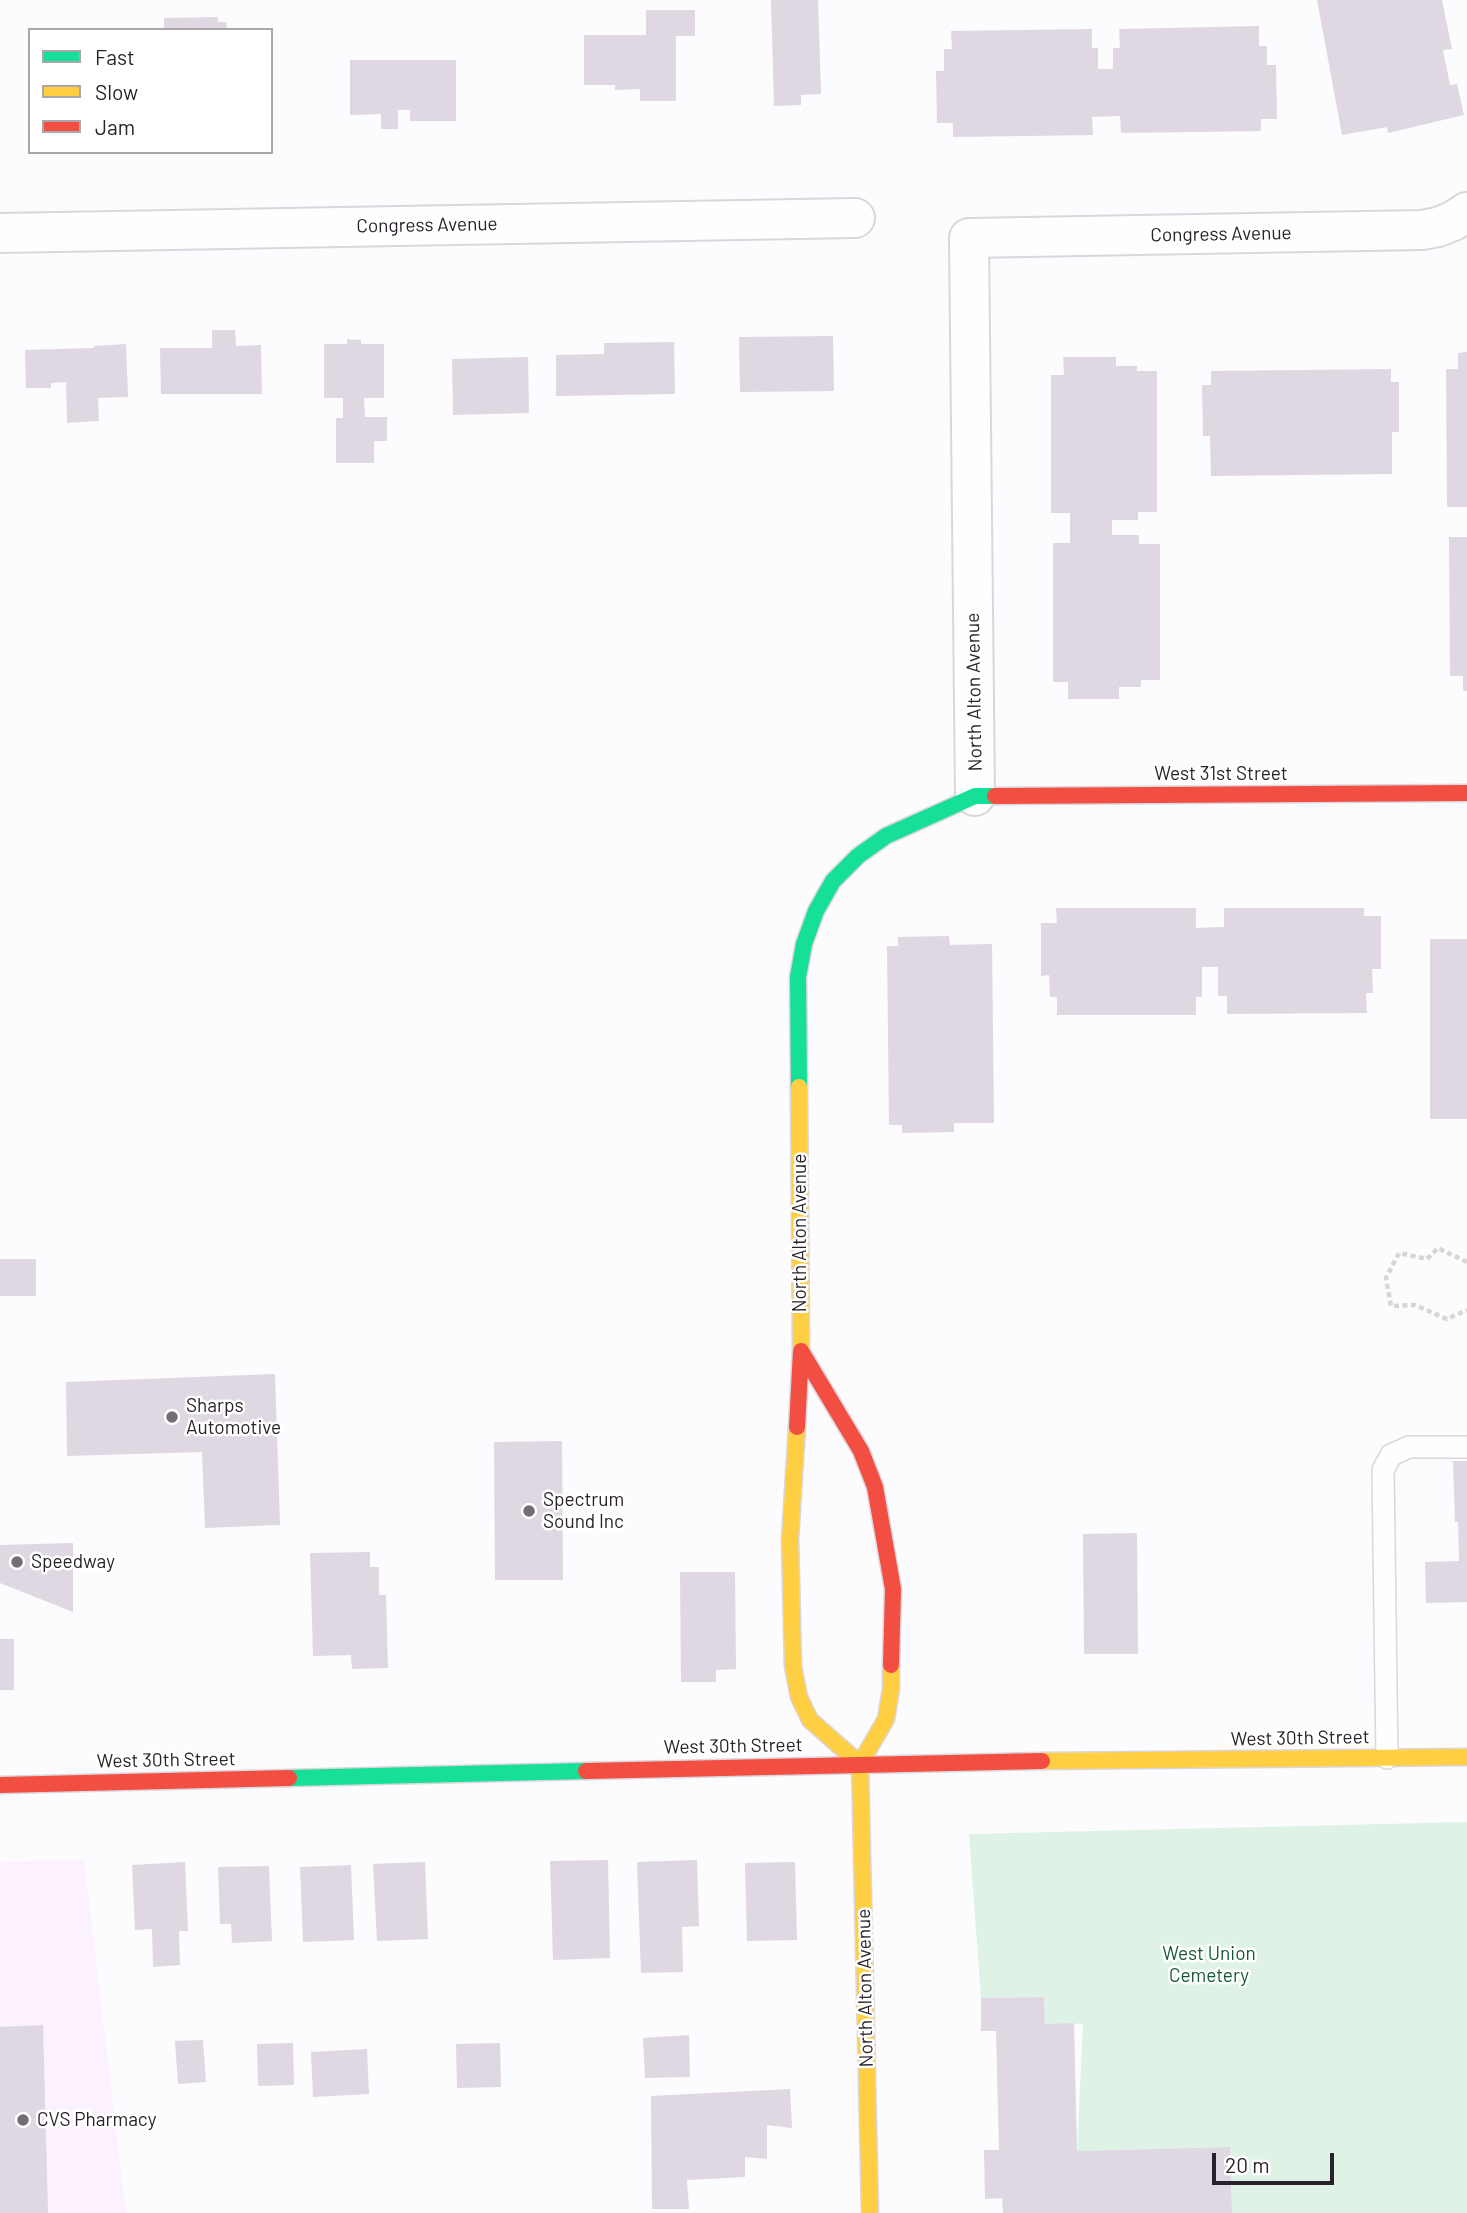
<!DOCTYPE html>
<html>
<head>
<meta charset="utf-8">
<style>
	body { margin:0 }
	#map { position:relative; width:1467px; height:2213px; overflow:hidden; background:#fcfbfd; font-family:Barlow,sans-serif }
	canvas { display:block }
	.legend { position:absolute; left:28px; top:28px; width:245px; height:126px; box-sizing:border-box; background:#fff; border:2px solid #a9a7aa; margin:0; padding:9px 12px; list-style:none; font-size:21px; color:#29222a }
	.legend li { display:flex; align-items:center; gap:14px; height:35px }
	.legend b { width:35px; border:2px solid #a9a7aa }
	.scale { position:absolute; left:1212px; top:2153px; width:122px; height:32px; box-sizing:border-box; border:4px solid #29222a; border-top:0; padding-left:9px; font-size:21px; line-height:24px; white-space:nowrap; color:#29222a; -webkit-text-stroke:5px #fff; paint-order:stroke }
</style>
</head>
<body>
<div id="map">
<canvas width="1467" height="2213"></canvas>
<ul class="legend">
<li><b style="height:9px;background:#16e098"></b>Fast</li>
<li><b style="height:9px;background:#ffcf43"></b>Slow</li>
<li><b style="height:9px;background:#f24e42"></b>Jam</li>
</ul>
<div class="scale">20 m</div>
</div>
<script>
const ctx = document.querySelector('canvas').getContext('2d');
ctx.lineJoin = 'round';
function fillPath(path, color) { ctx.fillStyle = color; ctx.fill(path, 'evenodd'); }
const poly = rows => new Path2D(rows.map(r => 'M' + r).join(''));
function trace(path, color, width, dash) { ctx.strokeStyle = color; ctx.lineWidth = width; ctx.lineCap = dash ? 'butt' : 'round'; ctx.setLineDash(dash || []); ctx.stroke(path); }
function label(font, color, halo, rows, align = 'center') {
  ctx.font = font + ' Barlow,sans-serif'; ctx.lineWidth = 5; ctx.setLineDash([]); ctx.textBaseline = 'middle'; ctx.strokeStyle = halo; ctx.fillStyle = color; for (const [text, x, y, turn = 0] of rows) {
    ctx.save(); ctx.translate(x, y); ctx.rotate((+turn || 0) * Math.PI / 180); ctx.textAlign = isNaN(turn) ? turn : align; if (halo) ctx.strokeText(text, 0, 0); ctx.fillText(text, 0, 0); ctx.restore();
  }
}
fillPath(poly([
	[84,1859,126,2213,0,2213,0,1862]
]), '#fcf1fe');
fillPath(poly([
	[1467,1822,1467,2213,1232,2213,1230,2147,1077,2151,1083,2024,1045,2024,1044,1997,981,1998,969,1834]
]), '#def3e5');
fillPath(poly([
	[771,0,818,0,821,94,801,95,801,105,774,106],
	[1317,0,1442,0,1452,49,1443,50,1450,85,1457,84,1464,115,1388,133,1387,127,1342,135],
	[646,10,695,10,695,36,676,36,676,101,640,101,640,89,615,90,615,85,584,85,584,35,646,35],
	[218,17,218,22,226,22,227,30,164,30,164,18],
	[1259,26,1259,46,1267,46,1267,65,1276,65,1277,119,1261,119,1261,131,1121,133,1120,116,1092,117,1093,135,953,137,953,123,937,123,936,71,944,71,944,49,952,49,951,31,1092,29,1092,48,1098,48,1098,69,1113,69,1113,48,1120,48,1119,29],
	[350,60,456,60,456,121,410,121,410,110,398,110,398,129,381,129,381,114,350,115],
	[212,330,235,330,236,346,261,345,262,394,161,394,160,348,212,348],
	[833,336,834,391,740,392,739,337],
	[347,339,361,340,361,344,384,344,384,398,364,398,365,417,387,417,387,441,374,441,374,463,336,463,336,418,343,418,343,398,324,398,324,344,347,344],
	[674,342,675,394,556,396,556,355,604,354,604,343],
	[126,344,128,397,98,398,99,421,67,423,66,382,51,383,51,388,26,388,25,350,94,348,94,346],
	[1467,352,1467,507,1447,507,1446,369,1458,369,1458,353],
	[528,357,529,413,453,415,452,359],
	[1063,357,1116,357,1116,366,1137,366,1137,371,1157,371,1157,512,1138,512,1138,520,1112,520,1112,535,1139,535,1139,544,1160,544,1160,680,1141,680,1141,687,1119,687,1119,699,1068,699,1068,682,1053,682,1053,543,1070,543,1070,513,1051,513,1051,375,1064,375],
	[1391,369,1391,382,1399,382,1399,432,1392,432,1392,474,1211,476,1210,436,1203,436,1202,385,1211,385,1211,371],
	[1449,537,1467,537,1467,691,1463,691,1463,676,1450,676],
	[1056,908,1196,908,1196,928,1224,927,1224,908,1364,908,1364,916,1381,916,1381,969,1372,969,1373,993,1366,993,1367,1013,1227,1014,1227,996,1218,996,1218,967,1202,967,1202,997,1196,997,1196,1015,1057,1015,1057,997,1050,997,1049,975,1041,976,1041,923,1057,923],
	[949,936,950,945,992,944,994,1123,954,1123,954,1132,902,1133,902,1125,889,1125,887,946,898,946,898,937],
	[1430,939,1467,939,1467,1119,1430,1119],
	[0,1259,36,1259,36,1296,0,1296],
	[275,1374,280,1525,205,1528,202,1452,67,1456,66,1382],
	[562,1441,563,1580,495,1580,494,1442],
	[1453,1461,1467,1461,1467,1602,1426,1603,1425,1562,1459,1561,1458,1522,1455,1522],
	[1137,1533,1138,1654,1084,1654,1083,1534],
	[73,1543,73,1612,0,1583,0,1545],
	[370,1552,370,1567,379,1567,379,1595,386,1595,388,1668,352,1669,351,1655,313,1656,310,1553],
	[680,1572,735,1572,736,1669,716,1670,716,1682,681,1682],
	[0,1639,14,1639,14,1690,0,1690],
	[608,1860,610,1958,553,1960,550,1861],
	[697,1860,699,1926,682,1927,683,1972,641,1973,637,1862],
	[185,1862,188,1931,179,1931,180,1965,153,1967,152,1929,135,1930,132,1865],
	[425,1862,428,1939,377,1941,373,1864],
	[795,1862,797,1940,747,1941,745,1863],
	[351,1865,354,1940,303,1942,300,1867],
	[269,1866,272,1941,232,1943,231,1924,220,1924,218,1867],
	[1044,1997,1045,2024,1074,2023,1077,2151,1230,2147,1232,2213,1003,2213,1002,2198,985,2199,984,2150,999,2150,996,2031,981,2031,981,1998],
	[43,2025,48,2213,0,2213,0,2027],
	[689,2035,690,2077,645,2078,643,2038],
	[203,2040,206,2082,178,2084,175,2041],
	[293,2043,294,2085,258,2086,257,2044],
	[500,2043,501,2087,457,2088,456,2044],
	[367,2049,369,2094,313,2097,311,2052],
	[790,2089,792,2128,767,2125,767,2159,745,2157,745,2177,687,2180,689,2209,652,2209,651,2096]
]), '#dfd7e1');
const lane = poly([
	[1387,1758,1383,1470,1391,1455,1409,1447,1467,1447]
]);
const street = poly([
	[0,233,855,218],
	[975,796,969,238,1422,230,1438,227,1453,221,1467,212]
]);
const fast = poly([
	[799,1087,798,977,804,944,816,911,833,881,858,856,886,836,975,796,995,796],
	[289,1778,586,1771]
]);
const slow = poly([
	[799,1087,801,1351],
	[797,1427,790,1539,793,1666,799,1697,810,1720,860,1764],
	[1042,1761,1467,1757],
	[870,2213,860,1764,886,1719,891,1689,891,1665]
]);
const jam = poly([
	[995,796,1467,793],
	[797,1427,801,1351,861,1451,875,1487,893,1589,891,1665],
	[586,1771,1042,1761],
	[0,1785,289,1778]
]);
trace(lane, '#dcd6dc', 24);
trace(street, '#dcd6dc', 42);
trace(fast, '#dcd6dc', 19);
trace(slow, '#dcd6dc', 19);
trace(jam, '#dcd6dc', 19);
trace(poly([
	[1467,1262,1438,1248,1427,1259,1399,1253,1386,1278,1391,1306,1415,1305,1447,1319,1467,1310]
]), '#d7d6d7', 4.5, [5, 3.5]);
trace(lane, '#fffeff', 21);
trace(street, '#fffeff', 38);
trace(fast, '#16e098', 16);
trace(slow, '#ffcf43', 16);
trace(jam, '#f24e42', 16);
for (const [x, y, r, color] of [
	[172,1417,7,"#736e74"],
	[529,1511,7,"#736e74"],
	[17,1562,7,"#736e74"],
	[23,2120,7,"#736e74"]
]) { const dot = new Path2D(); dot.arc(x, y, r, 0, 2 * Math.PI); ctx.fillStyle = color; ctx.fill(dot); trace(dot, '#fff', 2.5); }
label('19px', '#29222a', '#fff', [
	["Congress Avenue",427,225,-1],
	["Congress Avenue",1221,234,-1],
	["North Alton Avenue",974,692,-91],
	["West 31st Street",1221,774],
	["North Alton Avenue",800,1233,-90],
	["West 30th Street",1300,1738,-1],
	["West 30th Street",733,1746,-1],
	["West 30th Street",166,1760,-1],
	["North Alton Avenue",865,1988,-91]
]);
label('19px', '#29222a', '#fff', [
	["Sharps",186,1406],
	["Automotive",186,1428],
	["Spectrum",543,1500],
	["Sound Inc",543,1522],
	["Speedway",31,1562],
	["CVS Pharmacy",37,2120]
], 'left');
label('19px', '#165836', '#fff', [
	["West Union",1209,1954],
	["Cemetery",1209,1976]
]);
</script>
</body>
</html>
